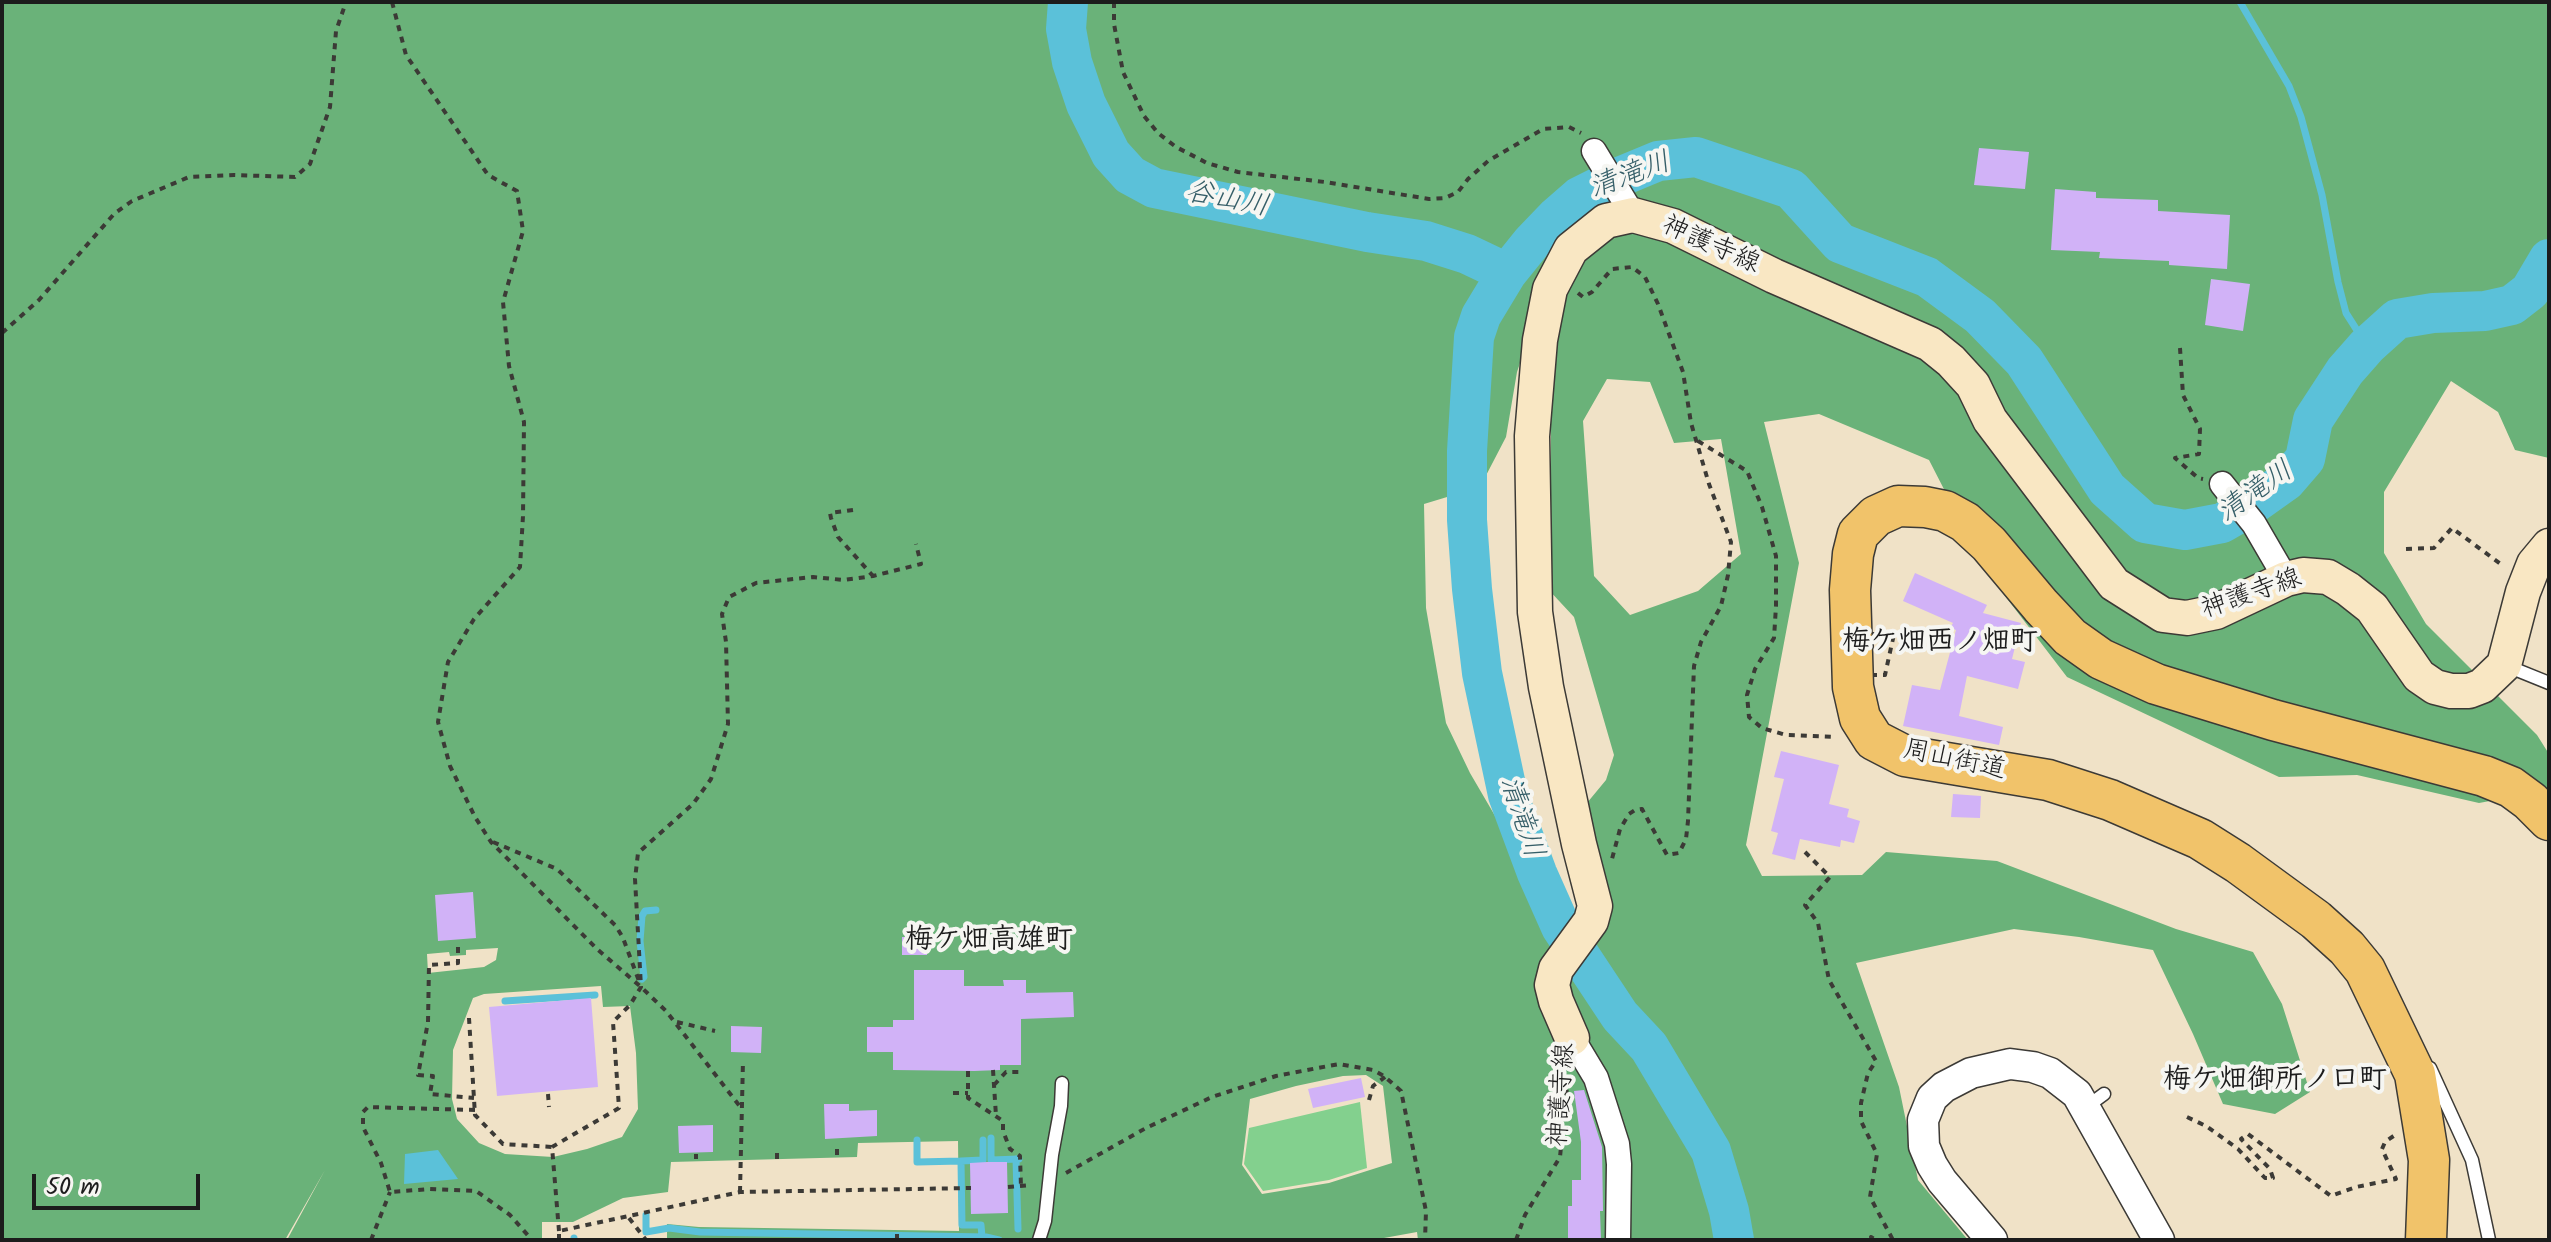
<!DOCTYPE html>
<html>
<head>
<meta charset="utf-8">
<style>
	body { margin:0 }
	#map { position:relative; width:2551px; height:1242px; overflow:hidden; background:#f0e2c7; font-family:Kalam,sans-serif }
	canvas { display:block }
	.frame { position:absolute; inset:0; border:4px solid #1c1c1c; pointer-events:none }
	.scale { position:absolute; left:32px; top:1174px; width:168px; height:36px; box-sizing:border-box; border:4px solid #1c1c1c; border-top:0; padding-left:10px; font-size:24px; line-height:28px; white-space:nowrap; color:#1c1c1c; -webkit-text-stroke:6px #f6f6f2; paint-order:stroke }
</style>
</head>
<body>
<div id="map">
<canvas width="2551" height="1242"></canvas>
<div class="frame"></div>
<div class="scale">50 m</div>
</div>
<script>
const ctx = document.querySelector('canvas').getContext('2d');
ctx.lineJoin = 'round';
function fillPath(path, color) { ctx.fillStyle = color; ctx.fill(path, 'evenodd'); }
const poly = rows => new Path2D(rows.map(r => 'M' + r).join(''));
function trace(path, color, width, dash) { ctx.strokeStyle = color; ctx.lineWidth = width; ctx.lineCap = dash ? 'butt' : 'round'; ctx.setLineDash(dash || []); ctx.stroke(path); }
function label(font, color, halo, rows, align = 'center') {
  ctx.font = font + ' Kalam,"Klee One",sans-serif'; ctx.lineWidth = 8; ctx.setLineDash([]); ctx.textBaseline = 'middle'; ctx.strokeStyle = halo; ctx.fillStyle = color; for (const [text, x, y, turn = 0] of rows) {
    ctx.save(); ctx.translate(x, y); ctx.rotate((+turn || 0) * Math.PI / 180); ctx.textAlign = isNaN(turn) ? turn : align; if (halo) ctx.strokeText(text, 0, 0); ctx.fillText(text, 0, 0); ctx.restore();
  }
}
fillPath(poly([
	[1360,1102,1367,1168,1329,1180,1263,1191,1244,1164,1249,1128]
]), '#83d08e');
fillPath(poly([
	[2,2,2549,2,2549,458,2515,450,2498,412,2451,381,2384,492,2384,553,2426,624,2537,735,2549,754,2549,790,2479,803,2357,775,2279,777,2067,677,1986,571,1929,460,1819,414,1764,422,1799,563,1746,845,1762,876,1862,875,1886,852,1997,861,2176,929,2253,952,2282,1004,2310,1092,2275,1114,2223,1104,2193,1034,2153,950,2079,937,2014,929,1856,963,1899,1087,1918,1180,1968,1240,1418,1240,1417,1232,1373,1240,667,1240,667,1224,699,1227,959,1231,958,1141,858,1143,857,1157,671,1162,668,1192,623,1198,573,1222,542,1222,542,1240,287,1240,325,1170,285,1240,2,1240],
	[1522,357,1551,402,1551,503,1547,588,1574,617,1614,755,1606,780,1582,809,1602,907,1559,937,1529,874,1470,773,1446,723,1426,608,1424,504,1480,487,1506,437,1517,372],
	[1607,379,1650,382,1674,443,1721,439,1741,554,1698,591,1630,615,1594,576,1583,421],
	[498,948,496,960,484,967,428,973,427,954,449,952,450,956,466,955,466,950],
	[601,986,603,1007,630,1006,636,1053,638,1109,622,1137,587,1149,553,1157,505,1154,479,1143,457,1119,452,1099,453,1050,473,998,484,994],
	[1366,1075,1383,1086,1392,1163,1329,1183,1262,1194,1242,1165,1250,1099,1296,1086,1343,1076]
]), '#6ab279');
fillPath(poly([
	[438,1150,458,1179,404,1184,405,1154]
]), '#5bc1d9');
trace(poly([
	[2240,2,2289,86,2301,117,2322,195,2338,282,2346,313,2367,346],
	[642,979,644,977,640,941,642,916,645,911,656,910],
	[505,1001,595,995],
	[991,1138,991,1160,1019,1159],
	[917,1140,917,1162,961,1161,962,1225,981,1225,982,1237],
	[1016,1159,1018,1229],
	[961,1161,983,1160,983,1140],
	[646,1215,646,1232,669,1228,700,1232,986,1237,999,1240],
	[574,1238,574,1240]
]), '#5bc1d9', 7);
trace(poly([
	[1068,2,1066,29,1072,62,1086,104,1111,154,1130,175,1154,188,1367,232,1426,241,1467,254,1507,273],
	[1734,1240,1729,1211,1711,1151,1649,1047,1620,1016,1561,927,1537,873,1508,795,1482,673,1472,589,1467,520,1467,451,1474,337,1481,316,1507,273,1532,242,1556,217,1579,197,1617,178,1658,161,1696,157,1791,189,1840,243,1927,277,1980,316,2024,361,2107,489,2145,523,2185,530,2222,523,2248,508,2286,481,2305,459,2313,420,2345,371,2367,346,2397,319,2433,313,2485,311,2512,305,2530,291,2549,259]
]), '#5bc1d9', 40);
fillPath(poly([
	[1979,148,2029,152,2025,189,1974,185],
	[2055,189,2096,192,2096,198,2158,200,2158,211,2230,215,2227,269,2169,265,2169,261,2099,258,2100,252,2051,250],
	[2211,279,2250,284,2243,331,2205,325],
	[1915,573,1987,605,1983,613,2021,623,2012,659,2025,662,2018,689,1967,676,1959,716,2003,727,1999,745,1903,726,1912,685,1940,690,1956,630,1950,628,1953,623,1903,601],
	[1781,751,1839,765,1829,804,1849,809,1847,817,1860,821,1854,843,1841,840,1840,847,1800,839,1795,860,1772,854,1778,833,1771,831,1784,779,1774,777],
	[1953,794,1981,796,1980,818,1951,817],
	[473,892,476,938,438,941,435,895],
	[902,937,927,937,927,955,902,955],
	[914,970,964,970,964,986,1004,986,1003,980,1026,980,1026,993,1073,992,1074,1017,1021,1019,1021,1065,1000,1065,1000,1070,974,1071,893,1070,893,1052,867,1052,867,1027,893,1027,893,1020,914,1020],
	[591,998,598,1087,497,1096,489,1007],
	[731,1026,762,1027,761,1053,731,1052],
	[1361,1078,1365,1097,1313,1108,1308,1089],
	[1584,1090,1602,1147,1603,1211,1600,1211,1601,1240,1568,1240,1568,1206,1572,1206,1572,1180,1581,1180,1581,1142,1574,1091],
	[824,1104,849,1104,849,1111,877,1110,877,1136,825,1139],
	[713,1125,713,1152,679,1153,678,1126],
	[987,1162,1007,1162,1008,1213,971,1214,970,1163]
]), '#d1b2f7');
const service = poly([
	[2507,666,2549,683],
	[2430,1068,2472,1160,2489,1240],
	[2085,1108,2104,1094],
	[1039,1240,1045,1221,1052,1155,1061,1106,1062,1083]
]);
const minor = poly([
	[1594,151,1633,215],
	[2222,484,2254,524,2286,579],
	[1572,1038,1596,1078,1617,1144,1619,1164,1618,1240]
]);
const tertiary = poly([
	[1992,1240,1942,1181,1932,1165,1924,1146,1923,1120,1932,1098,1944,1087,1971,1073,2010,1064,2033,1067,2050,1073,2077,1094,2159,1240]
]);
const secondary = poly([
	[1572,1038,1556,1001,1552,985,1556,969,1591,921,1595,906,1579,844,1546,687,1535,612,1532,436,1540,340,1550,289,1571,249,1606,221,1633,215,1673,226,1774,276,1930,344,1951,361,1973,385,1990,420,2114,584,2163,615,2187,618,2216,612,2286,579,2303,575,2328,577,2348,589,2372,608,2419,676,2435,687,2451,691,2469,691,2482,686,2504,665,2523,592,2534,564,2549,546]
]);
const trunk = poly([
	[2426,1240,2429,1160,2415,1074,2365,970,2347,948,2316,920,2238,863,2200,839,2110,800,2048,780,1905,756,1874,740,1860,718,1853,687,1850,590,1853,554,1858,534,1876,516,1898,506,1925,507,1945,511,1965,522,1989,544,2041,606,2070,637,2101,659,2156,684,2273,720,2484,776,2511,787,2530,801,2549,820]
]);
trace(service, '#3c3a36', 15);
trace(minor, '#3c3a36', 27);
trace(tertiary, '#3c3a36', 33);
trace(secondary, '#3c3a36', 37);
trace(trunk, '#3c3a36', 43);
trace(poly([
	[392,2,406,55,488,175,517,191,523,231,503,302,509,366,524,422,523,516,520,567,474,619,448,662,438,722,450,766,475,817,491,842,597,949,641,987,666,1011,742,1109],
	[1114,2,1114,24,1123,72,1144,116,1158,133,1176,147,1207,163,1238,172,1325,182,1429,199,1445,198,1458,192,1468,179,1488,161,1543,129,1569,127,1581,133],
	[1578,293,1583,297,1592,292,1612,269,1632,267,1645,277,1658,304,1683,372,1691,423,1709,484,1731,542,1728,575,1721,606,1701,642,1694,666,1688,821,1686,839,1679,853,1667,855,1642,809,1635,810,1629,814,1620,829,1612,859],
	[2,333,39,300,114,214,132,201,189,177,234,175,295,177,310,164,330,107,336,31,346,2],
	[2180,348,2183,395,2200,429,2199,454,2175,458,2198,478,2203,479],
	[1698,441,1747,471,1762,507,1776,556,1776,606,1774,638,1755,669,1747,695,1749,717,1762,728,1786,735,1836,737],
	[853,510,830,513,831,518,838,537,873,576],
	[2406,549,2434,548,2452,528,2502,565],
	[1872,634,1894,634,1885,675,1869,675,1869,650,1872,647,1872,634],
	[493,842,557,869,616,926,623,938,639,981],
	[1805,852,1830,877,1805,905,1818,923,1829,980,1876,1061,1868,1073,1861,1103,1861,1121,1877,1154,1870,1197,1893,1240],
	[458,947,458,963,429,965,428,1022,418,1075,433,1076,430,1094,474,1098],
	[469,1018,475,1115,503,1144,552,1147],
	[677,1022,715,1031],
	[993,1070,996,1116],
	[968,1071,968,1098,1003,1121,1003,1131,1010,1149,1020,1156,1021,1187],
	[994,1085,1006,1072,1022,1072],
	[953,1093,968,1093],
	[548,1094,549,1107],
	[1369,1100,1373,1086,1385,1077],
	[475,1110,368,1107,363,1112,363,1127,381,1163,390,1192,430,1189,476,1191,510,1215,532,1240],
	[2187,1117,2206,1126,2238,1149,2265,1178,2273,1178,2270,1169,2241,1139,2248,1134,2331,1196,2356,1187,2396,1179,2382,1149,2385,1142,2395,1135],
	[837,1149,837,1158],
	[777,1153,777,1159],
	[696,1154,696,1159],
	[1066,1173,1146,1128,1212,1097,1276,1076,1339,1064,1373,1070,1384,1076,1401,1091,1426,1211,1425,1240],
	[1008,1187,1031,1185],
	[740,1192,743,1060],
	[629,1218,646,1240],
	[559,1231,552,1147,619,1108,613,1022,630,1005,641,987,635,879,638,853,693,804,711,779,728,724,726,642,722,614,729,597,756,583,813,577,844,580,873,576,921,564,916,544],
	[371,1240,390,1192],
	[559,1240,559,1231,740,1192,971,1188],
	[897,1240,897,1230],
	[1516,1240,1525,1215,1560,1157,1568,1077],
	[1872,1240,1871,1237,1876,1240]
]), '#3c3a36', 4, [6, 6]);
trace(service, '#fff', 12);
trace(minor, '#fff', 24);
trace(tertiary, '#fff', 30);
trace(secondary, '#f9e7c3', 34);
trace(trunk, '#f1c36a', 40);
label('26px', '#1c1c1c', '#f6f6f2', [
	["神護寺線",1710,247,24],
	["神護寺線",2252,596,-19],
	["周山街道",1954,762,12],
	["神護寺線",1564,1095,-86]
]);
label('italic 28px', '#355e68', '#f6f6f2', [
	["清滝川",1631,178,-20],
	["谷山川",1227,202,11],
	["清滝川",2257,494,-35],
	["清滝川",1519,818,72]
]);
label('bold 28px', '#1c1c1c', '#f6f6f2', [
	["梅ケ畑西ノ畑町",1940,644],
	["梅ケ畑高雄町",989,942],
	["梅ケ畑御所ノ口町",2275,1082]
]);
</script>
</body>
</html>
